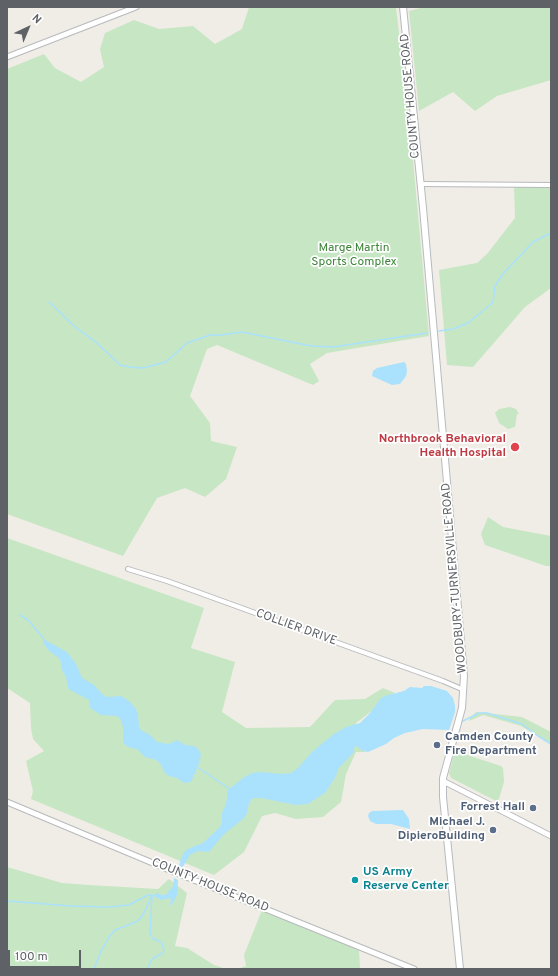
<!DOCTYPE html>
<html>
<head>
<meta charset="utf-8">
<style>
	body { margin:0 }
	#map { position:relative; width:558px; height:976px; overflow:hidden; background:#f0ede6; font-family:Overpass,sans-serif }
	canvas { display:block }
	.frame { position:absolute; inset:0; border:8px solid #5e6266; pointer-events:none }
	.north { position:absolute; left:8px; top:8px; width:40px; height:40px; -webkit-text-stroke:3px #fff; paint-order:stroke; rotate:44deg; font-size:11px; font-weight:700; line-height:16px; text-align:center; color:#5e6266 }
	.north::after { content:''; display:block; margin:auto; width:14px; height:18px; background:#5e6266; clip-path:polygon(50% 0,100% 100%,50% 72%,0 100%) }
	.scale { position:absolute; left:8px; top:950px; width:73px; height:18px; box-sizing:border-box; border:2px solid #5e6266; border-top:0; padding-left:5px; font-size:12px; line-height:14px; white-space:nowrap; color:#5e6266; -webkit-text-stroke:3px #fff; paint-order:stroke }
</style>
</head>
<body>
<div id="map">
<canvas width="558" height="976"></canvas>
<div class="frame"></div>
<div class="north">N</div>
<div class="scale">100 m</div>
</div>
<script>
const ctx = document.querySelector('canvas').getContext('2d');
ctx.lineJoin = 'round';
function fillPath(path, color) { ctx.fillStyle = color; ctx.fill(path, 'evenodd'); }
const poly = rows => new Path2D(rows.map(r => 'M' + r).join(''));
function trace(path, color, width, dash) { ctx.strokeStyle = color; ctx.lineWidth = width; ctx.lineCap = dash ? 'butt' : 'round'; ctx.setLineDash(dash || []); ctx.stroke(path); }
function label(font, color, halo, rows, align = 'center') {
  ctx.font = font + ' Overpass,sans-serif'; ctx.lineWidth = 3.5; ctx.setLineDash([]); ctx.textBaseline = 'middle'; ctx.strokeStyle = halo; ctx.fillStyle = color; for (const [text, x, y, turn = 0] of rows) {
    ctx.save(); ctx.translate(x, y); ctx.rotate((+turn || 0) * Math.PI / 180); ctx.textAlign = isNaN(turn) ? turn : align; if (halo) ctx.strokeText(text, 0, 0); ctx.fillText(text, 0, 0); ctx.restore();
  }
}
fillPath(poly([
	[249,7,396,7,411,138,429,336,327,353,310,364,319,381,313,385,217,345,207,349,190,396,210,423,211,441,237,447,226,479,205,497,185,488,157,498,123,556,7,514,7,69,44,54,55,68,81,82,104,67,100,49,105,33,134,20,159,29,193,26,215,44,242,29],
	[424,7,551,7,551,80,497,96,475,111,453,92,419,111,409,11],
	[514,184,551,184,551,288,525,307,473,367,447,365,439,270,477,263,487,254,515,218],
	[510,407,516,409,519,414,517,414,515,427,508,429,499,423,495,413,499,409],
	[488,517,503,527,551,536,551,566,546,566,485,545,481,534],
	[7,538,204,608,191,648,235,662,222,712,246,728,310,727,335,700,365,699,383,688,395,693,356,723,365,752,356,752,346,774,341,802,323,817,296,819,275,813,262,816,244,852,214,875,31,799,33,791,26,761,44,751,33,739,31,728,30,703,7,688],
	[476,712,522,717,551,732,551,744,521,726,483,715,469,721,470,718],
	[455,751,501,766,503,768,504,782,498,802,451,778,449,773],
	[7,867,62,883,89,885,158,889,169,879,187,893,175,946,187,948,214,965,226,969,7,969],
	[262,910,359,949,360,969,237,969,246,966,244,955]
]), '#c7e6c4');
fillPath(poly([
	[404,362,406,364,407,371,406,376,400,384,392,385,372,376,373,371,377,368],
	[43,639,67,652,76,664,82,678,94,685,103,695,108,697,121,696,129,701,136,709,138,715,139,727,142,731,149,734,157,742,169,744,177,740,185,745,194,746,198,749,201,754,199,763,191,782,184,783,177,778,169,776,165,773,160,763,156,760,145,757,137,749,131,748,125,745,123,741,123,727,121,720,117,716,101,715,90,708,89,700,70,690,68,688,66,677,62,670,60,659,48,650,43,642],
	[424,686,431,686,447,691,453,698,455,706,455,712,449,730,423,729,405,733,394,738,386,744,368,752,363,751,358,747,355,746,353,753,338,769,336,776,326,792,308,804,296,805,261,798,253,798,249,803,247,813,244,818,223,835,209,852,198,851,190,855,182,868,179,866,181,858,185,851,190,848,203,843,220,827,222,822,222,813,226,804,228,790,243,778,252,773,261,772,282,774,291,773,298,768,312,752,334,734,346,727,360,723,370,713,381,698,388,695,404,691,410,687,422,688],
	[403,810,409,819,410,829,391,824,376,824,370,821,368,816,369,813,372,811],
	[174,878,178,880,177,895,173,903,170,906,171,899,170,898,161,900,154,896,156,893,162,895,166,895,173,886]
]), '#aae1fd');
trace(poly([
	[49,302,74,326,97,343,120,365,130,367,143,368,166,362,187,343,210,335,221,335,242,332,311,346,333,347,427,333],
	[439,331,453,329,468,323,490,305,493,302,495,286,502,275,533,242,551,233],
	[20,615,28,620,44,639],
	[461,722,479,713,487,713,522,724,538,736,551,744],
	[197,767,230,789],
	[7,901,71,906,109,907,129,905,148,895,156,896],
	[94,969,101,951,109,937,115,930,136,922,140,919,145,911,152,895],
	[147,969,152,959,163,953,164,950,162,943,159,941,153,939,150,933,152,896]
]), '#aae1fd', 1.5);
const minor = poly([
	[420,184,551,185],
	[128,569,167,581,443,681,464,690]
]);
const tertiary = poly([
	[7,57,136,7],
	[443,781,551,836],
	[7,802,179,874,414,969]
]);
const secondary = poly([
	[403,7,423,208,464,676,462,708,443,778,443,797,460,969]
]);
trace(minor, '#b7b9bd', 6);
trace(tertiary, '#b7b9bd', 7);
trace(secondary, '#b8bbbf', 8);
trace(minor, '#fff', 4);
trace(tertiary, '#fff', 5);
trace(secondary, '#fff', 6);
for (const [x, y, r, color] of [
	[515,447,5,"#e0444e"],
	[437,745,4,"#5c6f8a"],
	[533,808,4,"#5c6f8a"],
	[493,830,4,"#5c6f8a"],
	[355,880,4,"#0f9aa8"]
]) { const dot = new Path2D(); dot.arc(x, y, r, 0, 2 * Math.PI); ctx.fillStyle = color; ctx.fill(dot); trace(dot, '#fff', 1.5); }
label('12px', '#5e6266', '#fff', [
	["COUNTY HOUSE ROAD",411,96,-95],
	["WOODBURY-TURNERSVILLE ROAD",455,578,-95],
	["COLLIER DRIVE",296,628,20],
	["COUNTY HOUSE ROAD",210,886,22]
]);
label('12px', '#3c8438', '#fff', [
	["Marge Martin",354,249],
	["Sports Complex",354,263]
]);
label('bold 12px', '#be3a42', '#fff', [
	["Northbrook Behavioral",506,440],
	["Health Hospital",506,454]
], 'right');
label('bold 12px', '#4e5e75', '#fff', [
	["Camden County",445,738,"left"],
	["Fire Department",445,752,"left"],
	["Forrest Hall",525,808],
	["Michael J.",485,823],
	["DipieroBuilding",485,837]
], 'right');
label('bold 12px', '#0d838f', '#fff', [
	["US Army",363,873],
	["Reserve Center",363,887]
], 'left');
</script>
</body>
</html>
